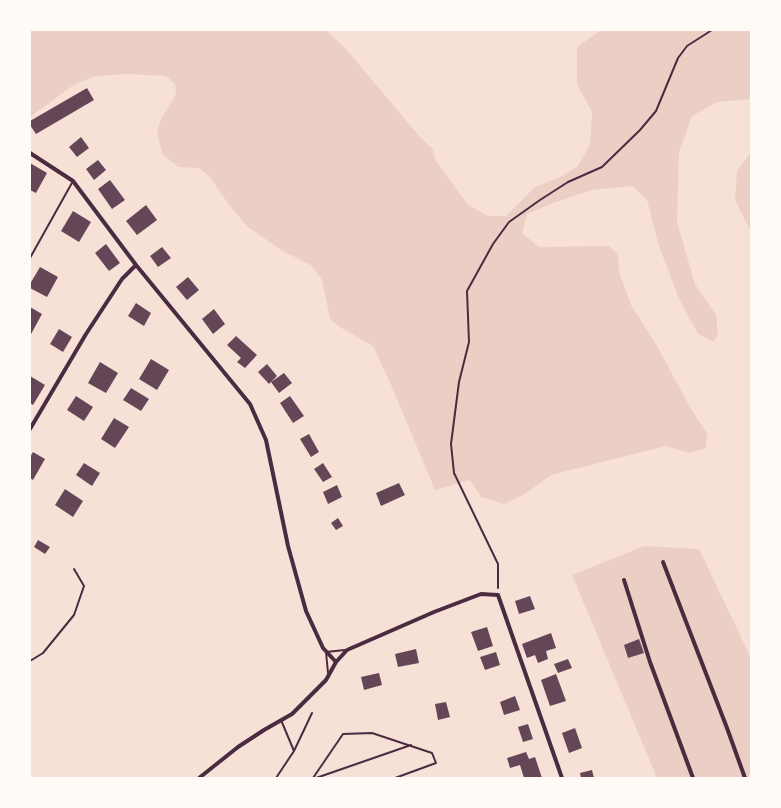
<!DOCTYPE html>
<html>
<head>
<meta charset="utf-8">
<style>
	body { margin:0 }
	#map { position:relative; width:781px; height:808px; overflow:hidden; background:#f7e1d7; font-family:Montserrat,sans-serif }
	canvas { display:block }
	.frame { position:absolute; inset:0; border:31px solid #fffaf5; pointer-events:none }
</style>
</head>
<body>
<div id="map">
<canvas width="781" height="808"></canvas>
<div class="frame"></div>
</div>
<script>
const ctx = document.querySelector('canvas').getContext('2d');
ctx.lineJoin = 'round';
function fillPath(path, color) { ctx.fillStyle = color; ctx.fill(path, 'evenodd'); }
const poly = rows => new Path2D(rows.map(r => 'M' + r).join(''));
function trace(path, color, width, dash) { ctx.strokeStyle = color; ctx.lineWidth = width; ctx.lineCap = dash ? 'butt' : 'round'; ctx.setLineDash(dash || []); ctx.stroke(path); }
fillPath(poly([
	[30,30,326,30,347,50,420,137,433,149,435,159,468,205,488,216,506,216,535,187,558,178,577,167,590,145,592,112,577,84,577,47,598,32,604,30,751,30,751,99,717,102,692,116,679,152,677,222,695,284,716,315,718,335,714,342,698,334,679,299,659,246,647,200,632,186,592,190,553,203,527,214,522,233,539,247,609,246,618,254,619,272,631,305,656,344,691,409,707,433,706,448,689,453,666,446,551,475,525,494,504,504,481,497,470,480,435,490,391,385,373,346,338,326,330,319,322,280,311,265,281,250,248,227,229,205,209,176,199,168,178,167,163,155,157,134,160,121,176,94,175,84,166,76,127,74,96,76,75,84,30,117],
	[751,152,751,232,735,200,737,171],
	[644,546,699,549,751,658,751,778,657,778,572,575]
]), '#ebcfc5');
fillPath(poly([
	[87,88,94,100,36,134,30,125,30,121],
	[81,137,89,148,77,157,69,147],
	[98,160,106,170,94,180,86,169],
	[30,163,47,173,36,193,30,190],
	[110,180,125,200,112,209,98,189],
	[146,205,157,220,137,235,126,221],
	[73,211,91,222,79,242,61,231],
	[106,244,120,263,109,271,95,253],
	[162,247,171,258,158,267,150,256],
	[40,267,58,277,47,297,30,288,30,284],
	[188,277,199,290,187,300,176,287],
	[136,303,151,313,144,326,128,316],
	[30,307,42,314,30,336],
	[214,309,225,324,213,334,202,319],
	[59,329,72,337,63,352,50,344],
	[236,336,257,355,245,368,237,362,241,358,227,345],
	[151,359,169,370,157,390,139,379],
	[100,362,118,373,106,393,88,383],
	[267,364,277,376,269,384,258,372],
	[284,373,292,383,279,393,271,382],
	[30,376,45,385,33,405,30,403],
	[131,388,149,399,141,411,123,400],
	[76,396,93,407,84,421,67,410],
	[290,396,304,416,293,423,280,403],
	[114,418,129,427,115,448,101,439],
	[309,434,319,452,311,457,300,439],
	[33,452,45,459,33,480,30,478,30,457],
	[84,463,100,473,92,486,76,475],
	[323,463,332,477,323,482,314,469],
	[399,483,405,495,381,506,376,493],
	[337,485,342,497,328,504,323,492],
	[65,489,83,501,73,517,55,505],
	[338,518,343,526,336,530,331,523],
	[38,540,50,547,45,554,34,547],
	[530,596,535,609,519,614,515,601],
	[487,627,493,646,478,651,471,632],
	[551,633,556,648,546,651,548,659,538,663,535,655,527,658,522,644],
	[639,639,644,653,628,658,624,645],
	[416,649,419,663,398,667,395,654],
	[496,652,500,665,485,670,480,657],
	[568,659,572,668,558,673,554,664],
	[379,673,382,685,364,690,361,677],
	[556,674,566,701,550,706,541,680],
	[515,696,520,710,504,715,500,702],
	[446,702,450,717,438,720,435,704],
	[528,724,533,739,523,742,518,727],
	[575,728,582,748,569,753,562,733],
	[526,752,529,759,535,757,542,778,524,778,520,765,510,768,507,758],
	[592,770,594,778,581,778,580,773]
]), '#644757');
trace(poly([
	[498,588,498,564,454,473,451,444,459,382,469,342,467,291,493,244,509,222,540,200,568,182,602,167,640,130,656,111,678,58,687,46,712,30]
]), '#4a2c40', 2);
trace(poly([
	[30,258,73,181],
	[30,661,43,653,74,615,84,586,74,569],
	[328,673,326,652,345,650],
	[281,720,294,751,312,713],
	[276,778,294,751],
	[313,778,343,734,372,733,432,753,436,763,395,778],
	[316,778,411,745]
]), '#4a2c40', 2);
trace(poly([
	[30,153,73,181,136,265,250,404,266,440,288,546,306,611,323,648,336,662],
	[30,429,86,334,122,279,136,265],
	[663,562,727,728,745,778],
	[624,580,650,662,693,778],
	[199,778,238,747,264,730,292,714,326,680,336,662,347,650,434,612,481,594,498,595,562,778]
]), '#4a2c40', 4);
</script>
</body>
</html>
